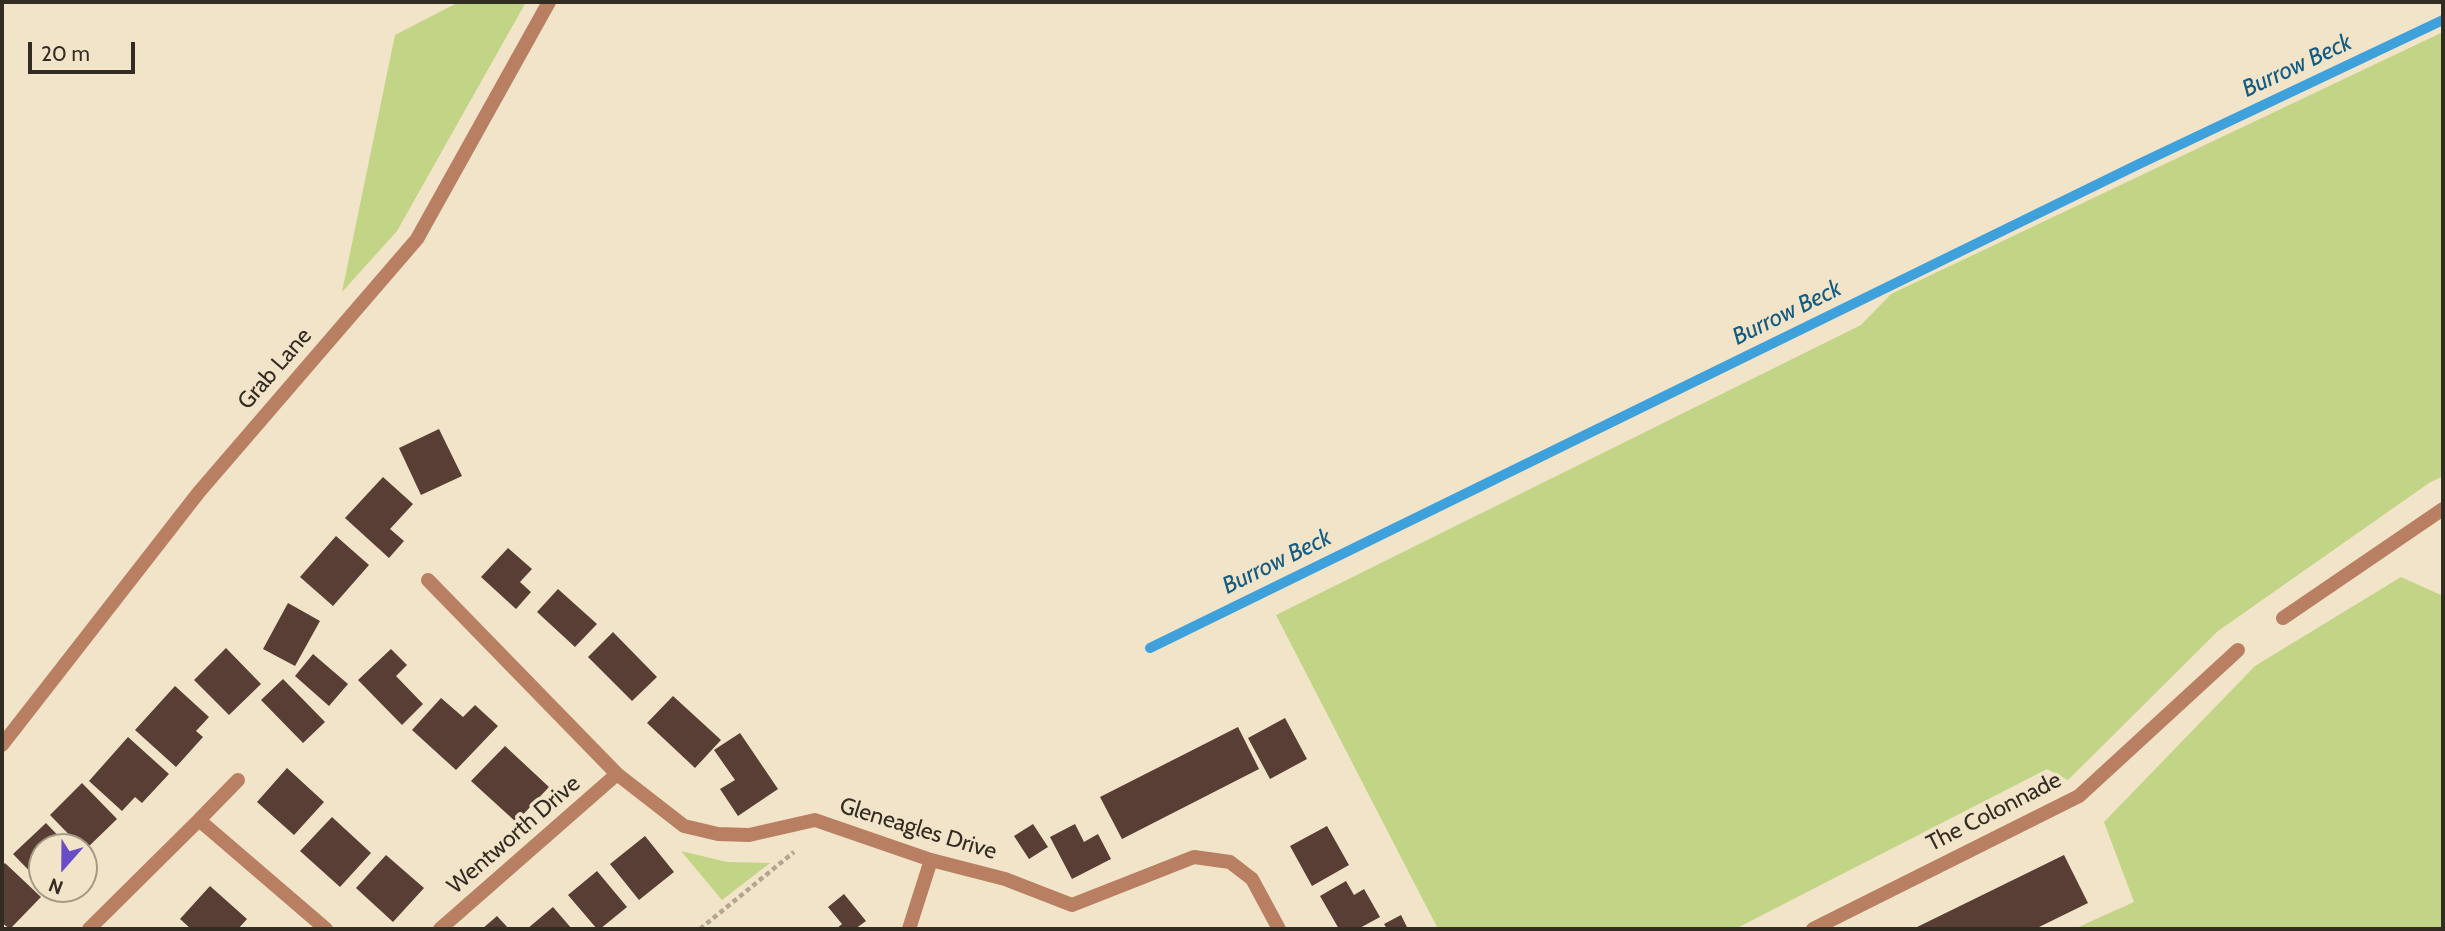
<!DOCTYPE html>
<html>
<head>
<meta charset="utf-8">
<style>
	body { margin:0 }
	#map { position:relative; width:2445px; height:931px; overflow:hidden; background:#f1e4c8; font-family:Cabin,sans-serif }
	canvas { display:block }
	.frame { position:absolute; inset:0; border:4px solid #322c22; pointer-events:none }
	.north { position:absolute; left:28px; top:833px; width:70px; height:70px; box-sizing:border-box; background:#f1e4c8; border:2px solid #a59a86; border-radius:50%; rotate:201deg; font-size:19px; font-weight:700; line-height:28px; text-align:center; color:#322c22 }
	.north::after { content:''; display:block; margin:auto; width:24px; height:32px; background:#694dc6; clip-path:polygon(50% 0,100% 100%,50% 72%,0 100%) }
	.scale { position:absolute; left:28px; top:42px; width:107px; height:32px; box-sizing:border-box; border:4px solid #322c22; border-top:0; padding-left:9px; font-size:21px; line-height:24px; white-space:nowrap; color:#322c22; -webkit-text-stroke:5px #f1e4c8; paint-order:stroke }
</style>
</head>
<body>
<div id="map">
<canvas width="2445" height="931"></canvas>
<div class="frame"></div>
<div class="north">N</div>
<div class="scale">20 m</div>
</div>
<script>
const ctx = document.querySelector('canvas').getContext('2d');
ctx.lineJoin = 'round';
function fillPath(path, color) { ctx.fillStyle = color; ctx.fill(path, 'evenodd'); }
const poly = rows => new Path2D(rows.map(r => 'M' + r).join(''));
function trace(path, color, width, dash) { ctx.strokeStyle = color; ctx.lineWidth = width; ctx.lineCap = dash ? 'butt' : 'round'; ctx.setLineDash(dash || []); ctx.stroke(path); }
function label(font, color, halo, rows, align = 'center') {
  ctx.font = font + ' Cabin,sans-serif'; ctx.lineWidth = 7; ctx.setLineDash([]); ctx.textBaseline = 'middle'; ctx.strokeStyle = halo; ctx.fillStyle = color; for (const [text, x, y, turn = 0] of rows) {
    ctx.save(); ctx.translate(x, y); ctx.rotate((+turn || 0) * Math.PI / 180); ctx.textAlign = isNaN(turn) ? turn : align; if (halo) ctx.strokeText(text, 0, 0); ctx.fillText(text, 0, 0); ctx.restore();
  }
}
fillPath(poly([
	[459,2,526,2,397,231,342,292,395,35],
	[2443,32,2443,476,2429,483,2218,631,2068,780,2047,769,1735,929,1438,929,1276,615,1861,325,1891,294],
	[2401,577,2443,596,2443,929,2074,929,2134,902,2104,822,2255,666],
	[681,851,727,862,770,863,722,900]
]), '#c2d485');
trace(poly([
	[1150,648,2139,164,2443,20]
]), '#3fa1db', 10);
fillPath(poly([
	[439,429,462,476,421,495,399,448],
	[383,477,413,504,390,529,404,541,389,558,345,518],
	[336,536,369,565,333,606,300,577],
	[508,548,532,569,520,582,531,592,516,609,481,577],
	[558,589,597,624,575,647,537,612],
	[288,603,320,621,295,666,263,649],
	[613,632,657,677,632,701,588,657],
	[226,648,261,684,229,715,194,680],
	[391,649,407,665,396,676,423,704,402,725,358,680],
	[313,654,348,684,329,706,295,676],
	[283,679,325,722,303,743,261,700],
	[175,686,209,717,196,731,203,737,176,767,135,730],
	[673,696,721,740,695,768,647,723],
	[441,698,463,717,475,705,498,726,456,770,412,730],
	[1285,718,1307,759,1270,779,1248,738],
	[1238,727,1259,769,1122,839,1100,797],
	[740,733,778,789,738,816,720,789,735,780,714,750],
	[128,737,169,774,142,803,135,797,122,811,89,781],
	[505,746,549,787,516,822,471,781],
	[287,768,324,802,294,835,257,802],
	[82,783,117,819,84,851,84,847,81,847,50,815],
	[332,817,371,853,340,887,300,851],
	[46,823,69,847,42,847,42,884,13,854],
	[1033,824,1048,847,1029,859,1014,836],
	[1075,824,1084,842,1098,834,1111,859,1072,879,1050,837],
	[1327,826,1349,865,1312,886,1290,846],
	[645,836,674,872,639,900,610,864],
	[386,855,424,888,393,922,356,888],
	[2064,855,2088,903,2035,929,1913,929],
	[5,863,41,897,10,929,2,923,2,866],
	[597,871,627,907,600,929,597,929,568,895],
	[1346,881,1354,895,1364,889,1380,917,1358,929,1339,929,1320,896],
	[210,886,247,919,238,929,191,929,180,919],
	[844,894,866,921,855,929,836,929,842,924,828,907],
	[553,907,572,929,527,929],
	[1401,915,1408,929,1387,929,1384,924],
	[497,916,509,929,482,929]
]), '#583e35');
trace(poly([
	[700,929,794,852]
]), '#b1a690', 4.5, [5, 3.5]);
trace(poly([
	[428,580,617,774,684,826,718,834,749,835,815,820,931,860,1005,879,1072,905,1194,857,1230,862,1252,879,1279,929],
	[2283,618,2443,509],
	[2,745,199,492,417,239,549,2],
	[199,820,238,780],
	[89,929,199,820,326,929],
	[440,929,617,774],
	[909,929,931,860],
	[1813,929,2079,796,2238,650]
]), '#b97f62', 14);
label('23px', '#322c22', '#f1e4c8', [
	["Grab Lane",275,369,-49],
	["The Colonnade",1994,812,-27],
	["Gleneagles Drive",918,829,17],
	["Wentworth Drive",514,835,-41]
]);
label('italic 24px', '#125b82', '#f1e4c8', [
	["Burrow Beck",2297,66,-25],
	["Burrow Beck",1787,313,-26],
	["Burrow Beck",1277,562,-26]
]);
</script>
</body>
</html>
